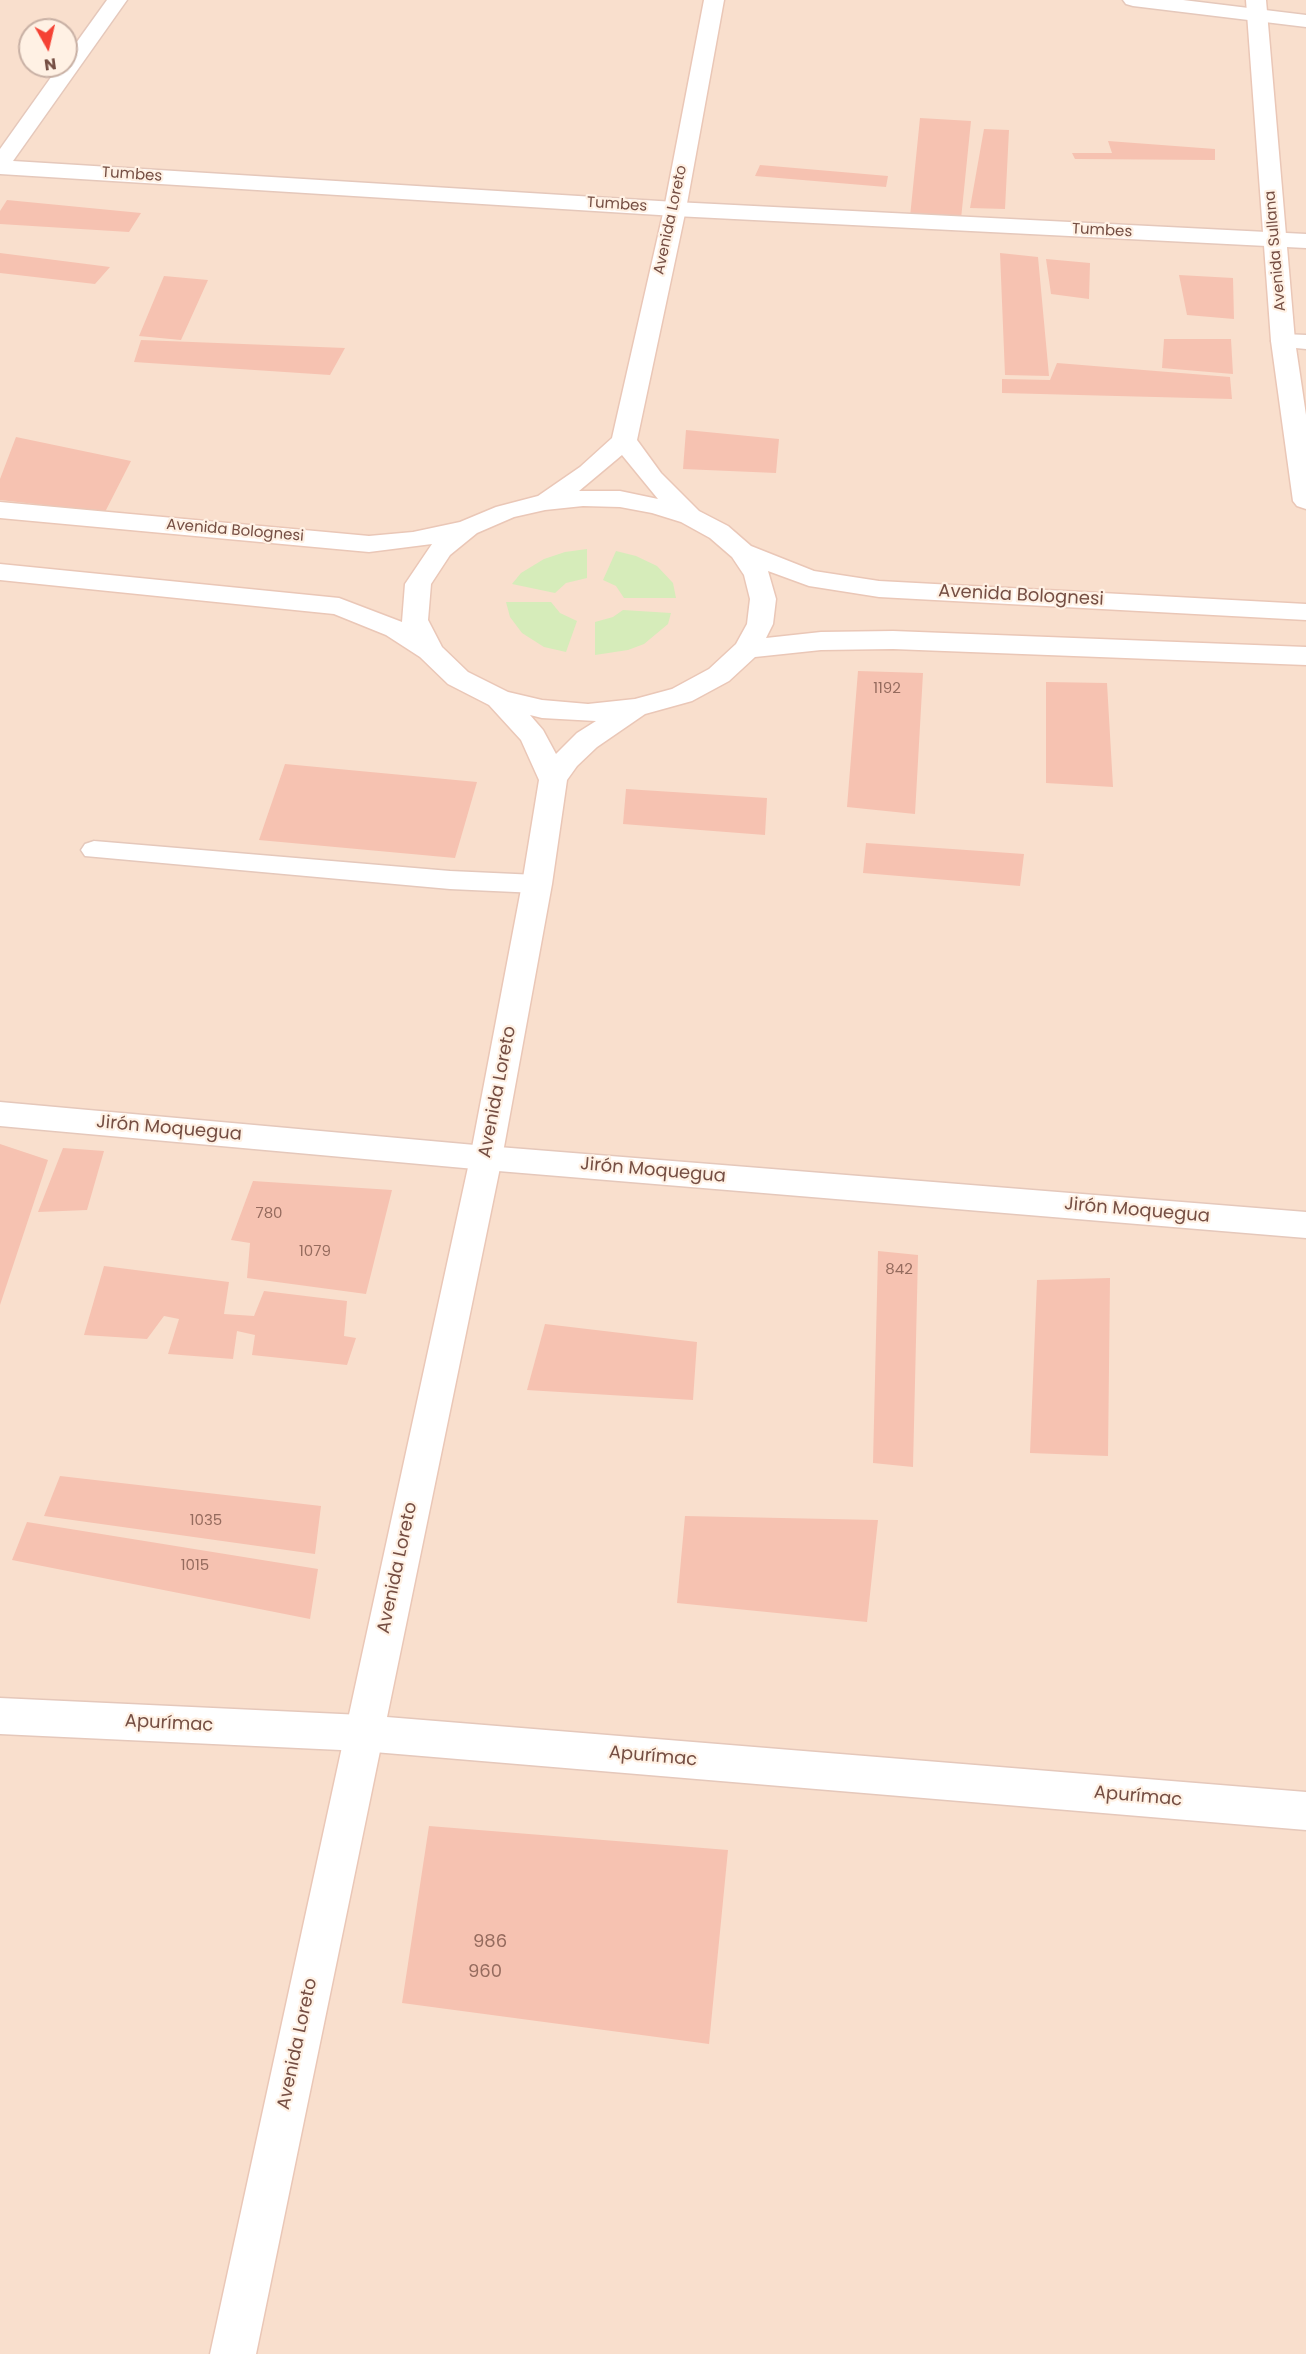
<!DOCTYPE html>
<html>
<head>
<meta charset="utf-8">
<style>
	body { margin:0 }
	#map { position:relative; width:1306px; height:2354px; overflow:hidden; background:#feecdc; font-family:Poppins,sans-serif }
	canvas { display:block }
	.north { position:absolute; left:18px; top:18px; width:60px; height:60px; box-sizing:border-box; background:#fff1e4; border:2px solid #c8b0a4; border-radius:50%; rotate:172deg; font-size:16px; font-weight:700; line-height:24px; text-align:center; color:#754e43 }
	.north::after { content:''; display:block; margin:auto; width:21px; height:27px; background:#f54234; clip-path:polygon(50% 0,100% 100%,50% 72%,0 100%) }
</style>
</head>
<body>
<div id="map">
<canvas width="1306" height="2354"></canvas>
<div class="north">N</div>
</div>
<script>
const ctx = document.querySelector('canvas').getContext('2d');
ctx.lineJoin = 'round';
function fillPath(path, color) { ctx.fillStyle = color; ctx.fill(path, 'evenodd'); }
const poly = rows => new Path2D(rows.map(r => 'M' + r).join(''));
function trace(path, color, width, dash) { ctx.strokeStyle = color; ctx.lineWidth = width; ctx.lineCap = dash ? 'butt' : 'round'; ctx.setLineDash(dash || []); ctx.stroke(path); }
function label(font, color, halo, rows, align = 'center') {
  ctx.font = font + ' Poppins,sans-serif'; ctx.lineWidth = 4.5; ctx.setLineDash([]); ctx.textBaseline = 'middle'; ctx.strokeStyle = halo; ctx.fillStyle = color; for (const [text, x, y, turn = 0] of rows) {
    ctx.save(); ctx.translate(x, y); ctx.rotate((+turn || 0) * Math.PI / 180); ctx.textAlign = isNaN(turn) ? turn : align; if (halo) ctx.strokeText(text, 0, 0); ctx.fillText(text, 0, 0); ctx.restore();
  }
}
fillPath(poly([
	[0,0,1306,0,1306,2354,0,2354],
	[30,30,66,30,66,66,30,66]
]), '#f9dfcd');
fillPath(poly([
	[587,549,587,578,566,583,555,593,512,584,521,573,544,559,565,552],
	[616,551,636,556,657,566,673,583,676,598,624,598,616,586,603,580],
	[506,602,551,602,560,613,577,621,566,652,544,647,522,633,510,617],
	[623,610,671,613,668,624,644,644,628,650,595,655,595,622,613,617]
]), '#d6ecba');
fillPath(poly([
	[920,118,971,121,961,219,910,217],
	[984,129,1009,130,1005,209,970,208],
	[1108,141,1215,149,1215,160,1075,159,1072,153,1112,153],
	[760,165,888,176,886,187,755,176],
	[7,200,141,213,129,232,0,224,0,211],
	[0,253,110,267,95,284,0,273],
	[1000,253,1038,257,1049,376,1005,375],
	[1046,259,1090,263,1089,299,1051,294],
	[1179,275,1233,278,1234,319,1187,315],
	[164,276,208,280,181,340,139,336],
	[1164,339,1231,339,1233,374,1162,368],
	[141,340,345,348,330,375,134,362],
	[1057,363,1230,377,1232,399,1002,393,1002,379,1050,380],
	[686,430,779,439,776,473,683,469],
	[16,437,131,461,105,512,0,500,0,479],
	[858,671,923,673,915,814,847,807],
	[1046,682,1107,683,1113,787,1046,783],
	[285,764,477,782,455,858,259,840],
	[626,789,767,798,765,835,623,824],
	[866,843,1024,854,1020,886,863,873],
	[0,1144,48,1160,0,1305],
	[63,1148,104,1151,87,1210,38,1212],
	[253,1181,392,1190,366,1294,247,1278,250,1243,231,1240],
	[878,1251,918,1255,913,1467,873,1463],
	[104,1266,229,1282,224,1314,254,1316,264,1291,347,1301,344,1336,356,1338,347,1365,252,1355,255,1335,237,1331,233,1359,168,1354,179,1319,164,1316,147,1339,84,1335],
	[1110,1278,1108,1456,1030,1453,1037,1280],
	[545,1324,697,1342,693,1400,527,1390],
	[60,1476,321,1506,315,1554,44,1516],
	[685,1516,878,1520,867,1622,677,1603],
	[27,1522,318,1569,310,1619,12,1560],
	[429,1826,728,1850,709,2044,402,2003]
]), '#f6c2b1');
const lane = poly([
	[94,841,450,871,537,875,547,877,551,884,547,891,537,893,450,889,85,856,81,850,85,844,94,841]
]);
const street = poly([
	[107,0,127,0,13,161,675,202,1306,234,1306,248,675,216,0,174,0,149,59,66,66,66,66,57,107,0],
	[1123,0,1183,0,1306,15,1306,27,1133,6,1126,4,1123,0],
	[1283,334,1306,335,1306,349,1275,346,1271,341,1275,336,1283,334],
	[0,1102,486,1146,1306,1212,1306,1238,486,1170,0,1126,0,1102],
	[0,1698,362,1715,1306,1792,1306,1830,362,1751,0,1734,0,1698]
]);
const secondary = poly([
	[704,0,724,0,686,209,637,440,661,473,699,511,728,526,751,546,814,571,879,581,1306,604,1306,620,879,597,809,586,768,571,776,599,773,624,766,638,821,632,893,631,1306,647,1306,665,893,649,821,650,755,657,729,681,692,701,645,714,597,747,577,766,567,780,552,884,502,1158,256,2354,210,2354,470,1158,522,884,539,780,521,740,489,705,448,684,420,657,386,635,334,614,0,580,0,564,339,598,402,622,405,584,432,544,369,552,0,518,0,502,369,536,413,532,460,522,496,507,538,496,580,467,612,438,664,209,704,0],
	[622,455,658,499,620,491,579,491,622,455],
	[583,506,620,507,652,513,681,522,710,538,732,557,744,575,750,599,747,624,736,644,709,669,672,689,635,699,588,704,542,700,508,692,468,672,442,647,428,620,431,584,450,555,477,533,514,517,545,510,583,506],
	[530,715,542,718,596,721,577,733,556,754,543,730,530,715],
	[1246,0,1266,0,1295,341,1306,415,1306,509,1297,506,1293,501,1271,341,1246,0]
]);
trace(lane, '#e5c8bb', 3);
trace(street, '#e5c8bb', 3);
trace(secondary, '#eac7b7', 3);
fillPath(lane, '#fff');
fillPath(street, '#fff');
fillPath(secondary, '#fff');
label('15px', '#754e43', '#fff1e4', [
	["Tumbes",132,175,4],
	["Tumbes",617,205,4],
	["Avenida Loreto",671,220,-78],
	["Tumbes",1102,231,3],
	["Avenida Sullana",1276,251,-95],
	["Avenida Bolognesi",235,531,5]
]);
label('15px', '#956b5e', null, [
	["1192",887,689],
	["780",269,1214],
	["1079",315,1252],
	["842",899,1270],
	["1035",206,1521],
	["1015",195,1566]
]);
label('18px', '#754e43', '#fff1e4', [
	["Avenida Bolognesi",1021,596,3],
	["Avenida Loreto",498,1092,-79],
	["Jirón Moquegua",169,1129,5],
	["Jirón Moquegua",653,1171,5],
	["Jirón Moquegua",1137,1211,5],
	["Avenida Loreto",398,1568,-78],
	["Apurímac",169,1724,3],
	["Apurímac",653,1757,5],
	["Apurímac",1138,1797,5],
	["Avenida Loreto",298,2044,-78]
]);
label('18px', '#956b5e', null, [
	["986",490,1942],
	["960",485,1972]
]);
</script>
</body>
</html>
